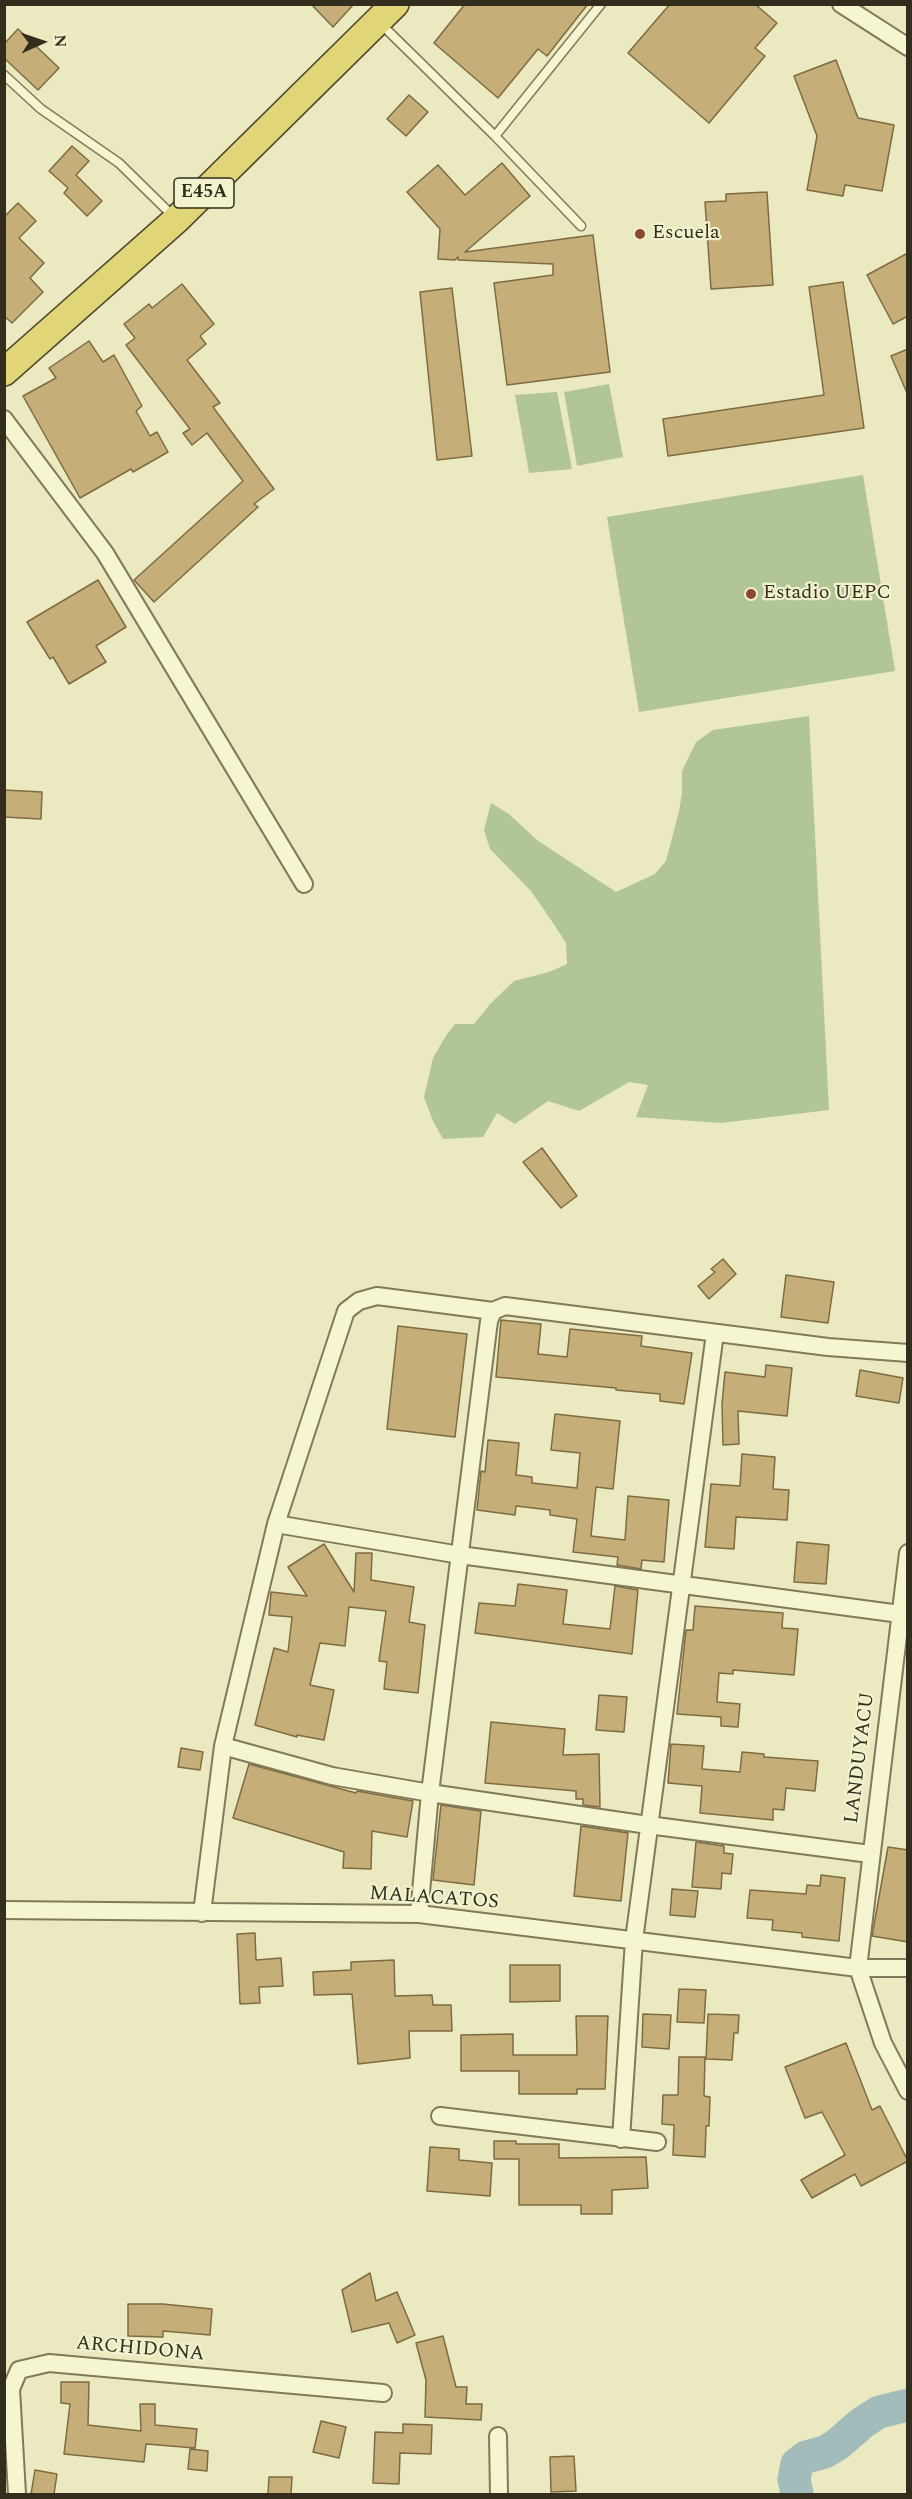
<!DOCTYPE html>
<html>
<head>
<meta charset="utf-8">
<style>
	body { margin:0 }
	#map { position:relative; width:912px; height:2499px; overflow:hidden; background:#eae9c0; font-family:Spectral,serif }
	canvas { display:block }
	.frame { position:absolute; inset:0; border:6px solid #322d1d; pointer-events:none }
	.north { position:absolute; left:12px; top:12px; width:60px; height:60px; -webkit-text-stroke:4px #f2f2ce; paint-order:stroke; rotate:87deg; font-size:16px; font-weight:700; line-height:24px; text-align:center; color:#322d1d }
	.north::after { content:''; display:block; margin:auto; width:21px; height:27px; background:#322d1d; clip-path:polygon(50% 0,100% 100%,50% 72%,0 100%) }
</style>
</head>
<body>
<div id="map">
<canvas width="912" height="2499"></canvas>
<div class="frame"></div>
<div class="north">N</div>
</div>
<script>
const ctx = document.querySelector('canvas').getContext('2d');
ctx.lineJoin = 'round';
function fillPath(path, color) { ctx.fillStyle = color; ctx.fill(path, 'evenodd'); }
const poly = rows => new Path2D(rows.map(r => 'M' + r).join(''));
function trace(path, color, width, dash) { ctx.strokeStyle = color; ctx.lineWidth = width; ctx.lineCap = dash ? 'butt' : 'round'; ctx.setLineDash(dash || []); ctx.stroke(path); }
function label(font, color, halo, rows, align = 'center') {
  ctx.font = font + ' Spectral,serif'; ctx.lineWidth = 4.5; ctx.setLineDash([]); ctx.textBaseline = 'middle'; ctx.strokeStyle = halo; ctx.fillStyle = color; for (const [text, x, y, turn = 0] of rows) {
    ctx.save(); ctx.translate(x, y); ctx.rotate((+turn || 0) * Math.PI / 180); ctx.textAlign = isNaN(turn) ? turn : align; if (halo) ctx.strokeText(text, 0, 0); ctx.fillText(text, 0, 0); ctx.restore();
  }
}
fillPath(poly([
	[609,384,623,457,577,466,564,392],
	[557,392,572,469,529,473,515,395],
	[863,475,895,671,639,712,607,517],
	[809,716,829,1110,721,1123,636,1117,648,1085,629,1082,579,1111,548,1101,515,1124,497,1113,483,1137,443,1139,433,1121,424,1097,433,1058,447,1034,455,1024,474,1024,491,1003,514,981,549,972,567,964,566,943,551,920,531,891,490,849,484,830,491,803,509,814,537,840,616,892,655,874,666,861,679,811,682,793,682,771,696,742,713,730]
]), '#b2c695');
trace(poly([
	[797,2494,794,2479,797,2464,806,2457,825,2452,838,2444,862,2423,879,2412,908,2405]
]), '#a2bcbc', 33);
const building = poly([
	[311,4,354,4,333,27,311,4],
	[465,4,588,4,547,56,538,49,498,98,434,43,465,4],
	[670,4,755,4,777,23,755,48,765,56,709,123,628,53,670,4],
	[18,29,59,68,38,90,4,58,4,44,18,29],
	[836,60,858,118,894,125,882,191,845,185,843,196,807,190,817,136,794,76,836,60],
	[409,95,428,112,406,136,387,119,409,95],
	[72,146,89,161,76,175,102,201,87,216,64,193,68,188,49,171,72,146],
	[502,163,530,196,465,252,593,235,610,372,507,385,494,283,553,275,553,264,458,260,458,257,455,260,438,259,440,229,407,192,438,165,465,195,502,163],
	[767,192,773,285,711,289,705,202,726,201,726,194,767,192],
	[18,203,36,221,19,238,44,263,30,278,43,292,12,323,4,316,4,217,18,203],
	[908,253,908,316,893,324,867,275,908,253],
	[843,282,864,428,668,456,663,419,824,395,809,287,843,282],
	[182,284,214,324,200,336,206,344,187,360,220,403,213,407,274,489,254,504,258,507,154,602,134,580,243,481,207,433,192,445,183,433,190,429,126,345,135,338,124,324,149,304,152,308,182,284],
	[452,288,472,456,437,460,420,292,452,288],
	[89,341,103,362,114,355,142,406,136,411,150,436,157,432,168,452,133,472,131,469,80,498,23,396,56,378,49,368,89,341],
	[908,349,908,393,907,393,891,356,908,349],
	[98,580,126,627,96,646,106,662,69,684,53,657,50,659,27,622,98,580],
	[4,790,42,792,41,819,4,817,4,790],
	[542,1148,577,1196,561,1208,523,1162,542,1148],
	[723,1259,736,1274,709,1299,698,1286,715,1272,711,1269,723,1259],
	[786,1275,834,1282,828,1323,781,1317,786,1275],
	[501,1320,541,1324,538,1354,567,1357,570,1329,642,1336,641,1346,692,1353,684,1404,660,1401,660,1394,616,1390,616,1388,496,1377,501,1320],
	[398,1326,467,1334,455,1437,387,1429,398,1326],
	[766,1365,792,1368,787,1416,738,1411,739,1444,723,1445,722,1404,725,1372,765,1377,766,1365],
	[860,1370,903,1378,899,1403,856,1396,860,1370],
	[555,1414,620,1421,613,1489,596,1487,591,1536,625,1540,628,1496,669,1500,664,1562,642,1560,641,1569,617,1565,618,1557,573,1552,577,1519,550,1515,550,1510,516,1506,515,1515,477,1510,481,1471,485,1472,488,1440,519,1443,516,1475,532,1477,532,1483,577,1488,580,1453,551,1450,555,1414],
	[742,1454,775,1457,773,1489,789,1490,787,1520,736,1517,734,1549,705,1547,711,1484,740,1486,742,1454],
	[797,1542,829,1545,826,1584,794,1582,797,1542],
	[324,1544,354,1592,356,1553,372,1553,371,1580,414,1587,409,1622,425,1625,418,1693,384,1689,387,1662,379,1661,386,1611,349,1607,345,1646,320,1643,310,1685,334,1690,324,1740,297,1735,297,1737,255,1725,274,1648,288,1652,292,1617,269,1615,271,1592,307,1596,288,1567,324,1544],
	[518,1584,567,1590,563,1624,610,1629,615,1586,638,1590,632,1654,475,1633,479,1603,515,1606,518,1584],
	[695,1606,783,1613,782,1628,798,1629,794,1675,733,1670,733,1674,719,1673,717,1702,740,1704,738,1727,721,1726,721,1717,677,1714,686,1630,693,1630,695,1606],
	[599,1695,627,1697,624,1732,596,1730,599,1695],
	[491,1722,565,1729,563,1755,599,1754,600,1807,583,1805,583,1799,576,1799,576,1791,485,1783,491,1722],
	[671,1744,704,1746,702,1769,740,1772,742,1752,764,1754,764,1757,818,1761,815,1791,786,1788,784,1810,773,1809,773,1820,700,1813,702,1786,668,1783,671,1744],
	[181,1748,203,1752,200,1770,178,1767,181,1748],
	[249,1764,356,1793,357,1791,413,1801,407,1837,372,1831,371,1869,343,1868,344,1852,233,1818,249,1764],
	[441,1805,481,1811,474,1885,433,1880,441,1805],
	[581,1826,628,1833,621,1901,574,1896,581,1826],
	[696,1842,724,1846,724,1853,733,1854,731,1874,722,1873,721,1889,692,1887,696,1842],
	[888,1847,908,1850,908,1942,872,1936,888,1847],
	[821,1875,845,1878,839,1941,802,1937,802,1933,772,1930,773,1920,747,1918,750,1890,806,1894,807,1885,820,1886,821,1875],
	[672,1889,698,1891,695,1917,670,1915,672,1889],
	[255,1933,256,1960,281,1958,283,1986,259,1987,260,2003,240,2004,237,1934,255,1933],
	[394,1960,395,1996,432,1995,433,2005,451,2005,452,2031,409,2031,410,2058,358,2064,352,1994,314,1995,313,1972,351,1970,351,1962,394,1960],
	[510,1965,560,1965,560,2001,510,2002,510,1965],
	[679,1989,706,1990,704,2023,677,2022,679,1989],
	[643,2014,671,2015,669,2049,642,2047,643,2014],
	[708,2014,739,2015,738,2033,734,2033,732,2060,706,2059,708,2014],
	[576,2016,608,2016,605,2089,577,2089,577,2094,519,2094,519,2071,461,2071,461,2035,513,2034,513,2055,577,2055,576,2016],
	[846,2043,872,2110,880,2106,908,2161,861,2186,855,2174,812,2198,801,2180,845,2155,822,2112,805,2118,785,2067,846,2043],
	[679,2057,705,2057,704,2096,710,2097,709,2126,706,2126,705,2157,673,2155,674,2125,662,2124,663,2095,678,2095,679,2057],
	[494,2141,516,2141,516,2144,559,2144,559,2158,646,2157,648,2188,612,2190,612,2214,581,2214,581,2205,519,2205,519,2159,494,2159,494,2141],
	[430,2147,459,2149,459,2160,492,2163,490,2196,427,2191,430,2147],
	[370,2273,376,2301,397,2292,415,2335,397,2343,389,2323,352,2332,342,2290,370,2273],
	[128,2304,163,2304,212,2309,210,2335,163,2331,163,2337,128,2336,128,2304],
	[443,2336,456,2387,467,2387,466,2404,482,2404,481,2420,425,2417,426,2380,416,2343,443,2336],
	[61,2382,89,2382,88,2425,141,2431,140,2404,155,2404,155,2425,197,2429,195,2448,146,2444,144,2462,64,2454,70,2404,61,2403,61,2382],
	[321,2421,346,2427,339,2458,313,2452,321,2421],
	[403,2424,432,2425,431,2454,400,2453,399,2484,373,2483,375,2432,403,2433,403,2424],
	[190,2449,208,2451,207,2471,188,2469,190,2449],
	[574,2456,576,2491,551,2492,550,2457,574,2456],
	[35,2470,57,2474,54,2494,31,2494,35,2470],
	[269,2477,292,2477,291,2494,268,2494,269,2477]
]);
fillPath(building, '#c5ae78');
trace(building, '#7e6b41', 1.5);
const service = poly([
	[381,24,495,136,581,226],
	[4,75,41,109,119,163,174,217],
	[495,136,601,4]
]);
const minor = poly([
	[841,4,908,47],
	[4,419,105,553,304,884],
	[276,1524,460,1555,900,1614],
	[908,1553,858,1968,883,2043,908,2091],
	[223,1746,332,1776,430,1793,648,1825,870,1854],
	[4,1910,419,1914,858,1968,908,1968],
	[202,1913,223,1746,276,1524,346,1311,359,1301,377,1296,493,1311],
	[419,1914,430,1793,489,1321,493,1311,505,1306,828,1347,908,1353],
	[440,2116,657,2142],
	[621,2139,634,1940,715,1333],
	[498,2436,499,2494],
	[17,2494,11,2389,19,2370,49,2363,383,2393]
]);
const trunk = poly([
	[4,372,176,220,395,4]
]);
trace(service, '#817a59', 11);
trace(minor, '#817a59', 20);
trace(trunk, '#4f472d', 30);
trace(service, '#f5f5d2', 8);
trace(minor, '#f5f5d2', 16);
trace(trunk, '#e0d577', 27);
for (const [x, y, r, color] of [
	[640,234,6,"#8b482e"],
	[751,594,6,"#8b482e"]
]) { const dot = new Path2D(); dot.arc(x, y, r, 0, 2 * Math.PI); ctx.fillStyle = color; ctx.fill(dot); trace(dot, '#f2f2ce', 2); }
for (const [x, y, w] of [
	[204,193,60]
]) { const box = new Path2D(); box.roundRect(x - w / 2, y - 15, w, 30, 4.5); ctx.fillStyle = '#f2f2ce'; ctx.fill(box); trace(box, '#322d1d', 1.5); }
label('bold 18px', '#322d1d', null, [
	["E45A",204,193]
]);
label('20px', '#322d1d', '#f2f2ce', [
	["Escuela",652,234],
	["Estadio UEPC",763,594]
], 'left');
label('20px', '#322d1d', '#f2f2ce', [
	["LANDUYACU",861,1758,-83],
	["MALACATOS",434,1899,4],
	["ARCHIDONA",140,2350,5]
]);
</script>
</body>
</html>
